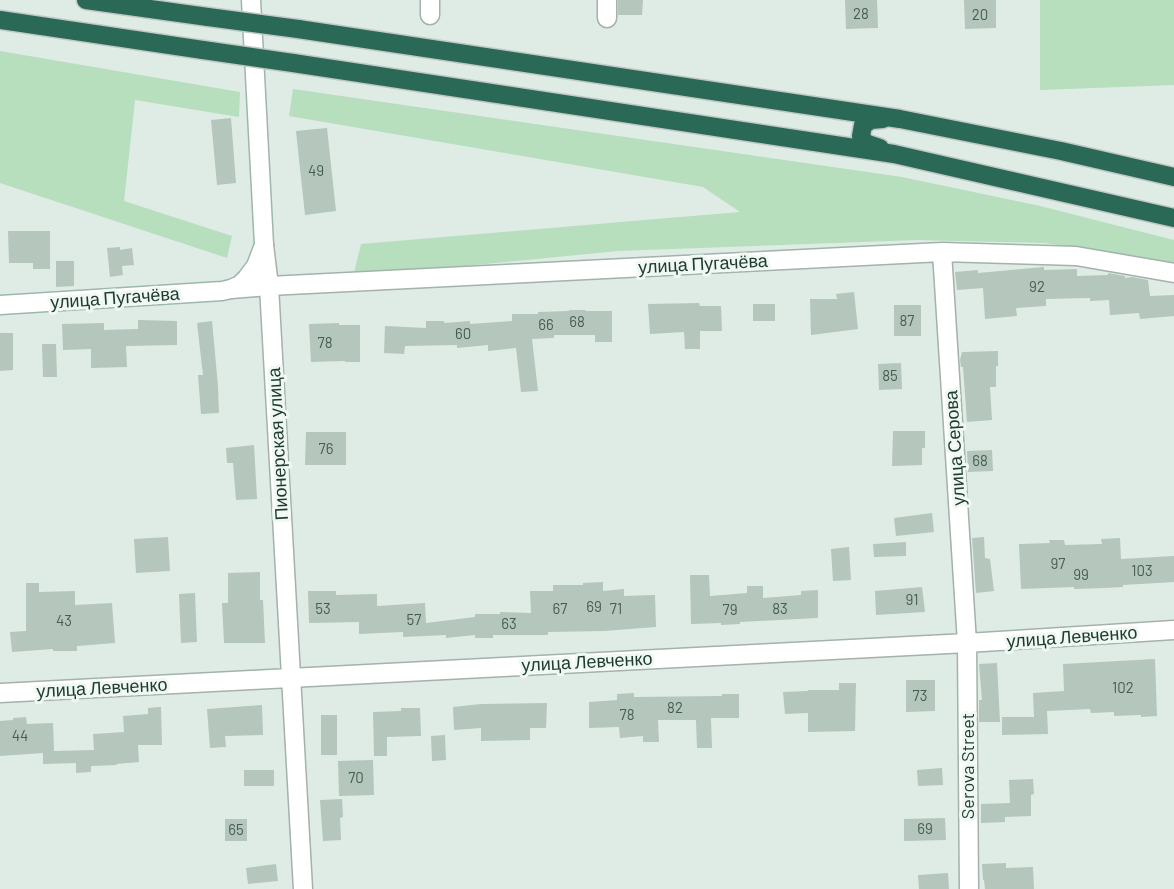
<!DOCTYPE html>
<html>
<head>
<meta charset="utf-8">
<style>
	body { margin:0 }
	canvas { display:block; background:#dfebe5 }
</style>
</head>
<body>
<canvas width="1174" height="889"></canvas>
<script>
const ctx = document.querySelector('canvas').getContext('2d');
ctx.lineJoin = 'round';
function fillPath(path, color) { ctx.fillStyle = color; ctx.fill(path, 'evenodd'); }
const poly = rows => new Path2D(rows.map(r => 'M' + r).join(''));
function trace(path, color, width, dash) { ctx.strokeStyle = color; ctx.lineWidth = width; ctx.lineCap = dash ? 'butt' : 'round'; ctx.setLineDash(dash || []); ctx.stroke(path); }
function label(font, color, halo, rows, align = 'center') {
  ctx.font = font + ' Barlow,sans-serif'; ctx.lineWidth = 6; ctx.setLineDash([]); ctx.textBaseline = 'middle'; ctx.strokeStyle = halo; ctx.fillStyle = color; for (const [text, x, y, turn = 0] of rows) {
    ctx.save(); ctx.translate(x, y); ctx.rotate((+turn || 0) * Math.PI / 180); ctx.textAlign = isNaN(turn) ? turn : align; if (halo) ctx.strokeText(text, 0, 0); ctx.fillText(text, 0, 0); ctx.restore();
  }
}
fillPath(poly([
	[1040,0,1174,0,1174,85,1040,90],
	[0,51,240,92,239,117,135,100,124,201,232,236,227,258,0,183],
	[293,89,902,177,1040,206,1174,240,1174,266,1085,249,1044,243,917,240,618,251,353,277,361,244,740,212,703,187,289,116]
]), '#b7debd');
fillPath(poly([
	[618,0,643,0,642,15,618,15],
	[845,0,877,0,878,28,846,29],
	[964,0,996,0,996,28,965,29],
	[231,118,236,183,217,185,211,120],
	[327,128,336,211,305,215,296,131],
	[8,231,50,231,50,269,33,269,33,263,9,263],
	[120,247,120,250,132,248,134,265,122,266,123,275,110,277,107,248],
	[56,261,74,261,74,286,56,287],
	[1044,267,1044,270,1077,269,1077,276,1108,275,1108,273,1125,276,1125,278,1132,277,1148,280,1150,296,1174,295,1174,316,1140,319,1139,313,1110,315,1109,300,1090,301,1090,298,1046,299,1046,306,1016,308,1017,316,985,319,983,288,957,290,955,272,978,270,978,273],
	[854,292,858,329,811,335,810,299,837,299,836,294],
	[699,303,700,306,721,306,722,331,700,331,700,349,685,349,684,332,650,334,648,304],
	[753,304,775,304,775,321,753,321],
	[894,305,921,305,921,336,894,336],
	[569,310,586,310,585,311,612,311,612,342,595,342,595,335,554,335,554,338,532,339,538,391,521,392,516,348,488,351,488,345,457,348,457,345,405,346,404,354,384,353,385,326,426,328,426,321,444,321,444,323,470,321,470,324,512,321,512,314,538,314,538,312,569,311],
	[138,320,177,321,177,345,126,346,127,367,91,368,91,349,63,350,62,324,104,323,104,330,138,329],
	[212,321,218,386,219,413,201,414,198,375,203,375,197,323],
	[339,323,339,325,360,325,360,362,345,362,345,361,311,362,309,324],
	[0,333,13,333,13,370,0,371],
	[42,344,56,344,57,377,43,377],
	[998,351,998,366,996,366,996,387,990,387,992,420,967,422,963,367,961,367,960,360,962,352],
	[901,363,902,389,879,390,878,364],
	[893,431,925,431,925,448,922,448,922,465,892,466],
	[306,432,346,432,346,465,305,465],
	[254,445,257,499,236,500,233,463,227,463,226,448],
	[992,450,993,471,968,472,967,451],
	[932,513,934,532,896,536,894,518],
	[168,537,170,571,136,573,134,539],
	[984,537,985,558,990,559,994,591,976,593,972,538],
	[1120,538,1121,559,1174,556,1174,582,1123,585,1123,587,1105,588,1074,589,1074,587,1021,589,1019,544,1050,543,1049,540,1064,540,1065,545,1102,544,1101,539],
	[906,542,906,556,874,557,873,544],
	[849,547,851,580,833,581,831,549],
	[260,572,260,600,263,600,265,643,224,643,222,603,228,603,228,573],
	[690,575,709,575,710,596,747,593,747,586,763,586,763,598,801,595,801,591,818,590,818,618,740,622,740,624,721,625,721,623,691,624],
	[603,582,603,591,624,589,624,596,655,595,656,627,604,631,548,632,548,635,493,635,493,638,475,638,475,635,446,638,446,635,403,637,403,632,359,634,359,622,309,623,308,591,336,591,336,595,377,594,377,606,425,603,426,623,475,617,475,614,500,614,500,612,531,613,530,591,553,591,553,585,583,585,583,583],
	[26,583,39,583,39,592,75,591,75,605,112,603,115,643,77,646,77,651,53,651,53,649,12,652,10,632,26,631],
	[922,587,925,612,876,615,875,591],
	[195,593,197,642,181,643,179,594],
	[1155,659,1157,716,1141,717,1141,715,1114,716,1114,712,1091,713,1090,709,1047,711,1048,734,1002,735,1002,717,1034,717,1033,693,1064,691,1063,664],
	[997,663,1000,722,979,722,979,700,982,700,979,664],
	[906,680,935,680,935,711,906,712],
	[839,683,856,683,855,731,808,732,808,713,785,714,783,692,808,691,808,690,839,690],
	[634,693,634,697,722,696,722,694,739,694,739,718,711,718,712,748,697,748,696,720,658,720,659,742,643,742,643,736,620,738,619,727,589,728,589,702,617,700,617,694],
	[547,703,546,728,530,728,530,740,481,741,481,728,454,730,453,707,481,704],
	[262,705,263,735,225,736,226,747,210,748,207,709],
	[161,707,162,745,138,745,139,762,116,764,117,765,91,766,91,772,76,773,76,763,43,764,43,753,0,756,0,721,13,720,13,718,26,717,27,724,53,723,54,751,94,750,93,734,124,732,123,716,148,714,148,708],
	[401,708,420,708,421,736,387,737,387,756,374,756,373,712,401,711],
	[321,715,337,715,337,755,321,755],
	[445,735,446,760,432,761,431,736],
	[373,760,374,795,339,796,338,761],
	[942,768,943,785,918,786,917,770],
	[244,770,274,770,274,786,244,786],
	[1033,779,1034,794,1031,795,1031,816,1005,817,1005,822,981,823,981,804,1010,803,1009,780],
	[342,799,343,817,340,818,341,840,323,841,320,800],
	[945,818,946,840,904,841,904,819],
	[225,819,247,819,247,841,225,841],
	[1006,863,1006,868,1033,867,1034,889,985,889,984,880,983,880,982,864],
	[276,864,278,881,248,884,246,868],
	[948,873,949,889,919,889,918,875]
]), '#b5c6bd');
const street = poly([
	[430,0,430,15],
	[607,18,607,0],
	[264,245,269,286,303,889],
	[942,252,967,643,969,889],
	[231,289,269,286,942,252,1076,256,1174,273],
	[0,693,967,643,1174,630]
]);
const secondary = poly([
	[0,305,222,291,231,289,240,285,247,278,256,266,264,245,251,0]
]);
const highway = poly([
	[86,0,208,17],
	[0,20,203,50],
	[298,29,900,119,1061,151,1174,177],
	[293,63,894,154,1174,218],
	[880,148,865,143,861,136,863,125,871,120,883,119]
]);
trace(street, '#a2b3ab', 21);
trace(secondary, '#9eb7ac', 21);
trace(highway, '#c1c8c5', 21);
trace(street, '#fff', 18);
trace(secondary, '#fff', 18);
trace(highway, '#2a6956', 18);
const highwayBridge = poly([
	[208,17,298,29],
	[203,50,293,63]
]);
trace(highwayBridge, '#c1c8c5', 21, []);
trace(highwayBridge, '#2a6956', 18);
label('15px', '#455e54', null, [
	["28",861,14],
	["20",980,15],
	["49",316,171],
	["92",1037,287],
	["87",907,321],
	["68",577,322],
	["66",546,325],
	["60",463,334],
	["78",325,343],
	["85",890,376],
	["76",326,449],
	["68",980,461],
	["97",1058,564],
	["103",1142,571],
	["99",1081,575],
	["91",912,600],
	["69",594,607],
	["53",323,609],
	["67",560,609],
	["71",616,609],
	["83",780,609],
	["79",730,610],
	["57",414,620],
	["43",64,621],
	["63",509,624],
	["102",1123,688],
	["73",920,696],
	["82",675,708],
	["78",627,715],
	["44",20,736],
	["70",356,778],
	["69",925,829],
	["65",236,830]
]);
label('18px', '#203c31', '#f0f8f3', [
	["улица Пугачёва",703,264,-3],
	["улица Пугачёва",115,298,-4],
	["Пионерская улица",278,444,-93],
	["улица Серова",955,448,-94],
	["улица Левченко",1072,637,-4],
	["улица Левченко",587,662,-3],
	["улица Левченко",102,688,-3],
	["Serova Street",968,766,-90]
]);
</script>
</body>
</html>
